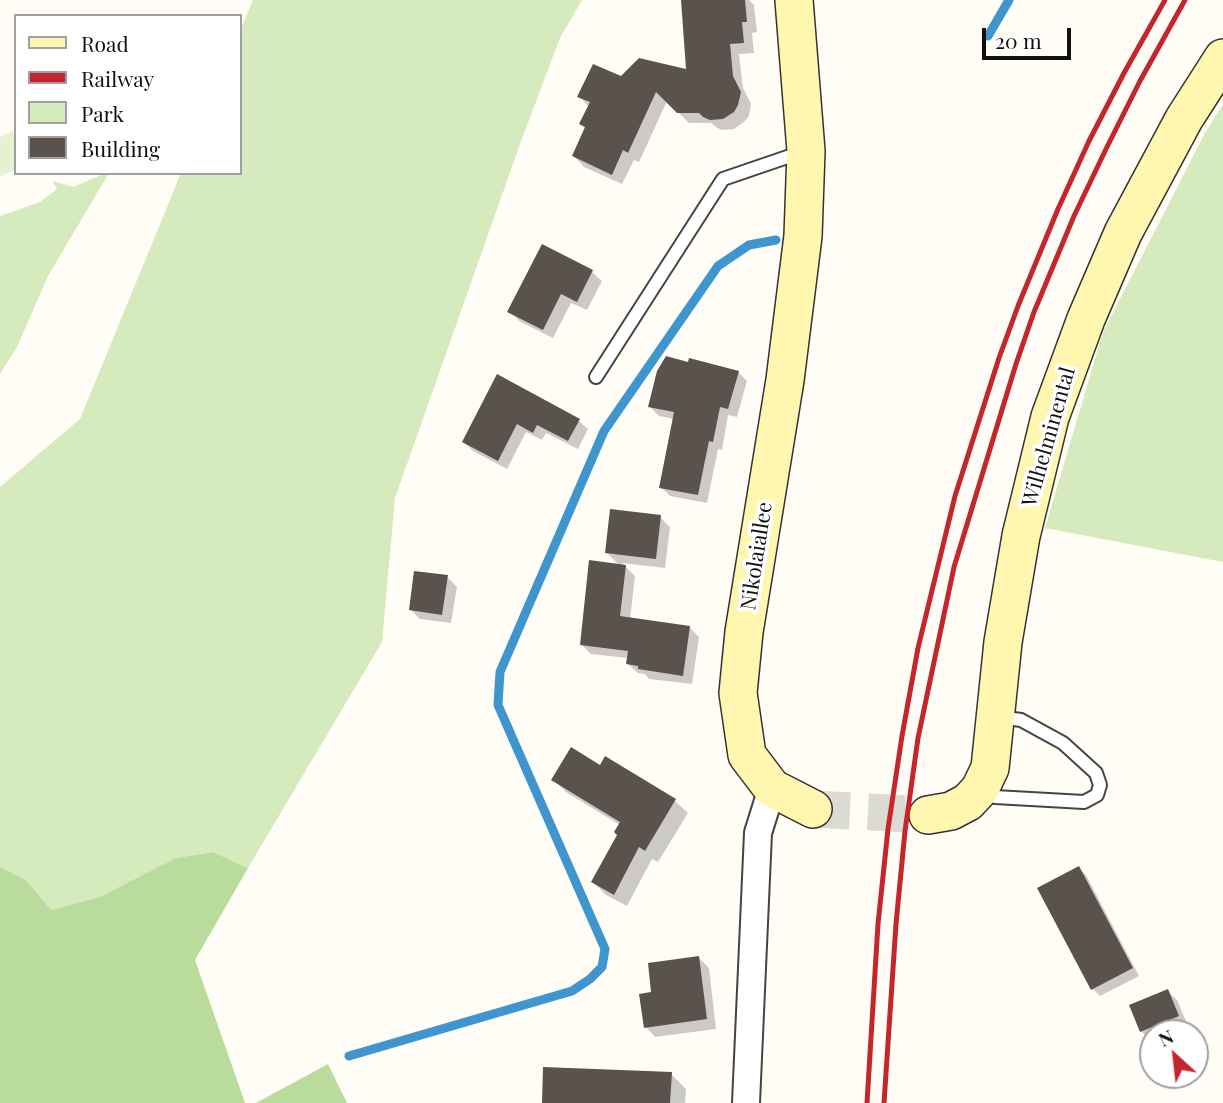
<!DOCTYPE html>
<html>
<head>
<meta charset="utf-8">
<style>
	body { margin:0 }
	#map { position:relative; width:1223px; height:1103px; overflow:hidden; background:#fffdf5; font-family:"Playfair Display",serif }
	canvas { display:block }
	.legend { position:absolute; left:14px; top:14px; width:228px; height:161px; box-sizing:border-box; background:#fff; border:2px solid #a0a0a0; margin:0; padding:9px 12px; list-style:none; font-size:21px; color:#111 }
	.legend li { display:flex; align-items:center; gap:14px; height:35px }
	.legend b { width:35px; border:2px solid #a0a0a0 }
	.north { position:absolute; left:1139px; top:1019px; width:70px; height:70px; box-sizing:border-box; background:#fff; border:2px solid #a0a0a0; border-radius:50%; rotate:333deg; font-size:19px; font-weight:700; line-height:28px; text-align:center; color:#111 }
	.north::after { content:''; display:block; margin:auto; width:24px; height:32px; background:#c4262e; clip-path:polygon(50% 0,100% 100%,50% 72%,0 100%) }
	.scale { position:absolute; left:982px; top:28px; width:89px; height:32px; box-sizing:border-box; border:4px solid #111; border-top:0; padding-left:9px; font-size:21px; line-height:24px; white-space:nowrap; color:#111; -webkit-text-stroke:5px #fff; paint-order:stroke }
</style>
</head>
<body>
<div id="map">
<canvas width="1223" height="1103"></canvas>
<ul class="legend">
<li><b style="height:9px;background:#fff6b0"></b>Road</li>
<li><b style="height:9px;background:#c4262e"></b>Railway</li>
<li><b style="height:19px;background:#d5ebbd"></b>Park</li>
<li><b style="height:19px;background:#5a524d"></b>Building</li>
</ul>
<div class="north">N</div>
<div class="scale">20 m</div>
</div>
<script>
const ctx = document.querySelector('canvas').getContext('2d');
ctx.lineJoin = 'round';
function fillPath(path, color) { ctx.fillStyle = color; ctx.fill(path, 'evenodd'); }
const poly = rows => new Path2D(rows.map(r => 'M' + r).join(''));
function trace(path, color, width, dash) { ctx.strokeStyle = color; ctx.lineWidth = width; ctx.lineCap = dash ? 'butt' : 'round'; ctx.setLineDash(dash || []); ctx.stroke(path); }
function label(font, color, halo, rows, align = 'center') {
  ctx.font = font + ' "Playfair Display",serif'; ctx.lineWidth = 7; ctx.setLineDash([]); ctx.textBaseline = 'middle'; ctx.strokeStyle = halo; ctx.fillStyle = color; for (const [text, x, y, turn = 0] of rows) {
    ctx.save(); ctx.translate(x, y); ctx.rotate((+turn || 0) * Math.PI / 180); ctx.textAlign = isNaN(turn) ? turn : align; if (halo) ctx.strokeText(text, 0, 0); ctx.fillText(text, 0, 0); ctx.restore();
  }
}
fillPath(poly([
	[253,0,582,0,560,38,520,144,395,498,382,642,248,868,213,852,176,858,99,897,51,910,26,880,0,867,0,487,80,419,181,173,240,173,240,31],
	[1223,104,1223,562,1045,528,1103,332,1205,133],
	[106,173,109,173,48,276,17,347,0,374,0,216,40,202,57,189,53,181,73,187]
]), '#d5ebbd');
fillPath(poly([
	[213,852,248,868,195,960,245,1103,0,1103,0,867,26,880,51,910,99,897,176,858],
	[328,1064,347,1103,256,1103]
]), '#b9dc9c');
fillPath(poly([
	[16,129,16,169,0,177,0,137]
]), '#e6f2cf');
fillPath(poly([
	[685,0,749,0,754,5,757,32,752,33,754,53,739,54,743,88,751,104,749,116,744,122,734,129,721,130,716,127,711,123,689,123,667,101,639,162,634,160,622,184,584,167,574,156,586,129,581,124,589,107,579,96,622,78,688,72],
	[592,272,602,281,587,310,571,303,553,338,519,321,510,311],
	[738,372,747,381,737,417,728,415,722,450,718,449,707,503,670,496,661,487,675,419,659,416,650,407],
	[498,377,579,421,588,429,578,449,546,433,542,440,526,432,507,469,473,451,464,442],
	[660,517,670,527,665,568,622,563,635,576,630,619,689,627,699,637,692,684,649,679,645,674,638,673,628,664,628,658,591,654,582,645,620,566,607,553],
	[447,577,457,587,451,623,420,619,411,610],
	[606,759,675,801,688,813,658,862,652,859,627,906,606,895,593,882,619,835,620,825,566,792,553,779,601,767],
	[1078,868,1086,875,1139,976,1100,996,1093,989],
	[699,958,709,968,716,1029,655,1037,646,1027],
	[1167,991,1177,1000,1188,1026,1170,1033,1153,1033,1153,1040,1151,1041,1141,1031],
	[671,1074,686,1089,685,1103,544,1103]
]), '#0003');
trace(poly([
	[988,36,1009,0],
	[349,1056,572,991,590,979,602,967,605,949,498,705,500,672,604,431,718,266,749,245,776,240]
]), '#3f96cf', 9);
fillPath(poly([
	[681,0,745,0,747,22,742,22,744,43,730,44,733,76,741,92,738,105,734,112,723,119,710,120,703,117,699,113,677,113,656,92,628,153,623,150,612,175,572,156,585,127,579,124,590,102,577,97,593,64,621,76,639,58,686,69],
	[542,244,593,270,577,302,561,294,543,330,507,312],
	[666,356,688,362,689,358,739,371,728,409,720,407,713,442,709,441,698,495,659,488,674,412,648,407,657,371],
	[497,374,580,419,568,441,537,425,533,433,517,424,498,461,462,442],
	[610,509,661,515,656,559,605,553],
	[589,560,626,565,620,616,690,626,683,676,638,669,638,666,626,664,628,651,580,645],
	[414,571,448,575,442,615,409,610],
	[571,747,600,765,605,756,676,799,645,851,639,847,614,895,591,882,617,835,614,832,620,822,551,780],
	[1079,866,1133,968,1091,990,1037,888],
	[699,956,707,1019,644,1028,639,994,651,992,648,963],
	[1168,989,1179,1016,1140,1032,1129,1005],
	[543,1067,672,1072,670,1103,542,1103]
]), '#5a524d');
trace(poly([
	[813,809,928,815]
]), '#dbdad3', 37, [37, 18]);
const lane = poly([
	[596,377,723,179,802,152],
	[983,791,995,797,1084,802,1097,795,1100,785,1096,773,1063,743,1021,720,999,717]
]);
const street = poly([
	[746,1103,758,833,772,788]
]);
const secondary = poly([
	[794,0,806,151,803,236,785,380,744,632,738,693,747,755,772,788,813,809],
	[928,815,951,811,968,802,980,789,990,768,1003,642,1021,536,1050,417,1086,319,1123,233,1184,119,1223,58]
]);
trace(lane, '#444', 16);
trace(street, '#444', 30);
trace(secondary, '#333', 40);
trace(lane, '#fff', 12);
trace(street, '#fff', 26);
trace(secondary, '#fff6b0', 37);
trace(poly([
	[867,1103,878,924,888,829,902,736,918,648,955,496,999,358,1018,306,1058,209,1089,141,1124,73,1165,0],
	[884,1103,896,924,905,831,918,738,954,567,1016,364,1034,312,1074,216,1106,149,1140,81,1185,0]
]), '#c4262e', 5);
label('21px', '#111', '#fff', [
	["Wilhelminental",1049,437,-74],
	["Nikolaiallee",757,556,-81]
]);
</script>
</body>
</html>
